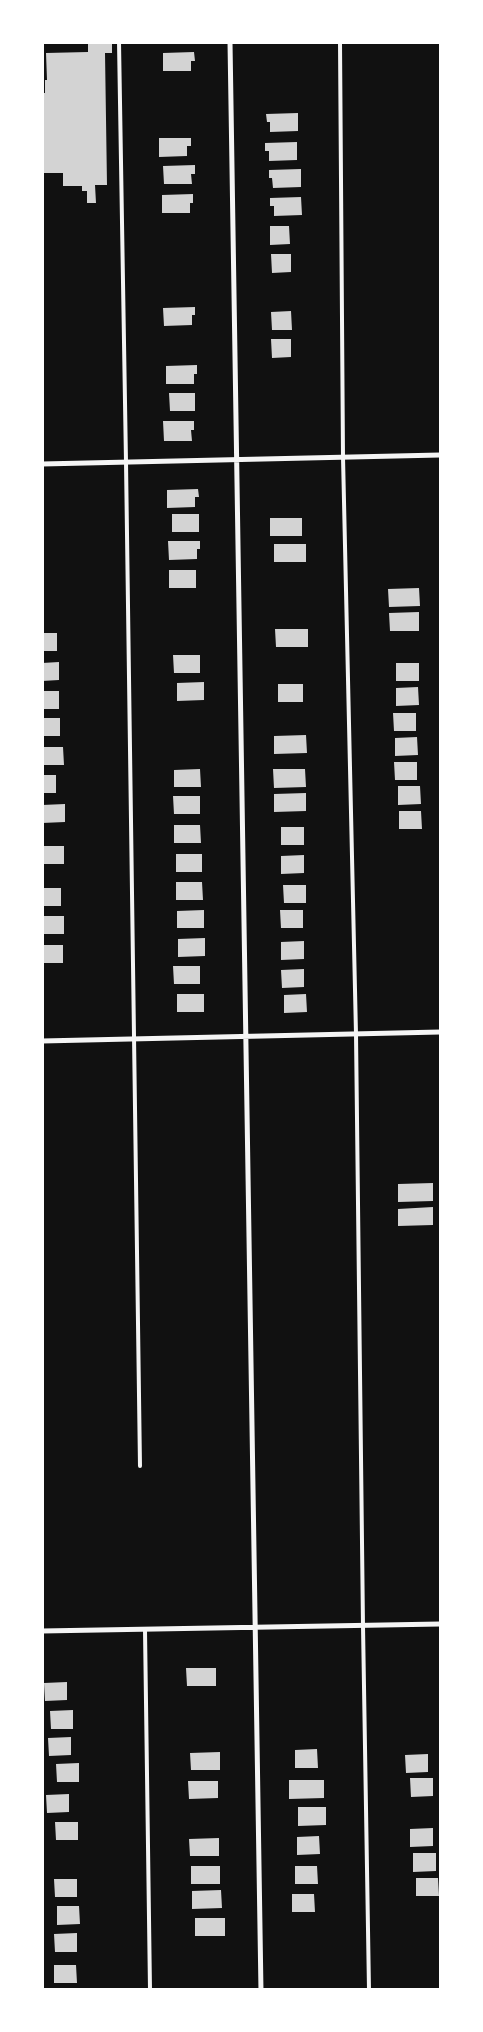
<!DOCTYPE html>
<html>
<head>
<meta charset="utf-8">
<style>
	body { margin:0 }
	#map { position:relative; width:483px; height:2032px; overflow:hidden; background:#111; font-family:"Sofia Sans Condensed",sans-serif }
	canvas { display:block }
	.frame { position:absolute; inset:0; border:44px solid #fff; pointer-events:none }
</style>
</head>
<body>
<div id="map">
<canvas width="483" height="2032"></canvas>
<div class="frame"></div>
</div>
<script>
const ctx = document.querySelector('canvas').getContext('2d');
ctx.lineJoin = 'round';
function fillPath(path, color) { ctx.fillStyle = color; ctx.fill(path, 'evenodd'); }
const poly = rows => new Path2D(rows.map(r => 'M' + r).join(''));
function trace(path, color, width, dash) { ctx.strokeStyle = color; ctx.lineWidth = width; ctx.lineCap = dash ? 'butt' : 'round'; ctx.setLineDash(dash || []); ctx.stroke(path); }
fillPath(poly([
	[88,42,112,42,112,53,105,53,107,185,95,185,96,203,87,203,87,191,82,191,82,186,63,186,63,173,42,173,42,93,45,93,45,80,47,80,46,53,88,52],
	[194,52,195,61,191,61,191,71,163,71,163,53],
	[298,113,298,131,270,132,270,122,267,122,266,114],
	[159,138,191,138,191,146,187,146,187,156,159,157],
	[297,142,297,160,269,161,269,151,265,151,265,143],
	[195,165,195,174,191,174,192,184,164,184,163,166],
	[301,169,301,187,273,188,272,178,269,178,269,170],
	[193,194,193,203,190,203,190,213,162,213,162,195],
	[301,197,302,215,274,216,274,206,270,206,270,198],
	[270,226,289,226,290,244,270,245],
	[271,254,291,254,291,272,272,273],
	[195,307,195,315,192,315,192,325,164,326,163,308],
	[291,311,292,330,272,330,271,312],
	[271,339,291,339,291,357,272,358],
	[197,365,197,374,194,374,194,384,166,384,166,366],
	[169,393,195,393,195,411,170,411],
	[163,421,194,421,194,430,191,430,192,441,164,441],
	[198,489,199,497,195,497,195,507,167,508,167,490],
	[172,514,199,514,199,532,172,532],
	[270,518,302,518,302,536,270,536],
	[168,541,200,541,200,549,197,549,197,559,169,560],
	[274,544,306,544,306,562,274,562],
	[169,570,196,570,196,588,169,588],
	[419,588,420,606,389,607,388,589],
	[419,612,419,631,390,631,389,613],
	[275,629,308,629,308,647,276,647],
	[42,633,57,633,57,651,42,651],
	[173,655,200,655,200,673,174,673],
	[59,662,59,680,42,681,42,663],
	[396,663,419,663,419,681,396,681],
	[204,682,204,700,177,701,177,683],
	[278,684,303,684,303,702,278,702],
	[418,687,419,705,396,706,396,688],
	[42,691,59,691,59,709,42,709],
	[393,713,416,713,416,731,394,731],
	[42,718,60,718,60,736,42,736],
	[306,735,307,753,274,754,274,736],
	[417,737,418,755,395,756,395,738],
	[42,747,63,747,64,765,42,765],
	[394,762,417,762,417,780,395,780],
	[200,769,201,787,174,787,174,770],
	[273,769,305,769,306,787,274,788],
	[42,775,56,775,56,793,42,793],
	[398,786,420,786,421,804,398,805],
	[306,793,306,811,274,812,274,794],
	[173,796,200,796,200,814,174,814],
	[65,804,65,822,42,823,42,805],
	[399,811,421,811,422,829,399,829],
	[174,825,200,825,201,843,174,843],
	[281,827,304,827,304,845,281,845],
	[42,846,64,846,64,864,42,864],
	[176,854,202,854,202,872,176,872],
	[304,855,304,873,281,874,281,856],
	[176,882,202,882,203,900,176,900],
	[283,885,306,885,306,903,284,903],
	[42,888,61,888,61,906,42,906],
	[204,910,204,928,177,928,177,911],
	[280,910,303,910,303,928,281,928],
	[42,916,64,916,64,934,42,934],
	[205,938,205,956,178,957,178,939],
	[304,941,304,959,281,960,281,942],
	[42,945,63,945,63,963,42,963],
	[173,966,200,966,200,984,174,984],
	[304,969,304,987,282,988,281,970],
	[177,994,204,994,204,1012,177,1012],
	[306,994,307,1012,284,1013,284,995],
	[433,1183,433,1201,398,1202,398,1184],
	[433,1207,433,1225,398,1226,398,1209],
	[186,1668,216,1668,216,1686,187,1686],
	[67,1682,67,1700,45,1701,44,1683],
	[73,1710,73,1729,51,1729,50,1711],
	[71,1737,71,1755,49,1756,48,1738],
	[317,1749,318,1768,295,1768,295,1750],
	[220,1752,220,1770,191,1770,190,1753],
	[428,1754,428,1772,406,1773,405,1755],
	[79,1763,79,1782,57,1782,56,1764],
	[410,1778,433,1778,433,1796,411,1797],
	[289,1780,324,1780,324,1798,289,1799],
	[188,1781,218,1781,218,1798,189,1799],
	[69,1794,69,1812,47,1813,46,1795],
	[298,1807,326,1807,326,1825,298,1826],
	[55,1822,78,1822,78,1840,56,1840],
	[433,1828,433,1846,410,1847,410,1829],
	[319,1836,320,1854,297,1855,297,1837],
	[219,1838,219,1856,190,1856,189,1839],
	[413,1853,436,1853,436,1871,413,1872],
	[191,1866,220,1866,220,1884,191,1884],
	[295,1866,317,1866,318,1884,295,1884],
	[416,1878,438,1878,439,1896,416,1896],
	[54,1879,77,1879,77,1897,55,1897],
	[221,1890,222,1908,192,1909,192,1891],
	[292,1894,314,1894,315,1912,292,1912],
	[57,1906,79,1906,80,1924,57,1925],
	[195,1918,225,1918,225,1936,195,1936],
	[77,1933,77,1952,55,1952,54,1934],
	[54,1965,76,1965,77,1983,54,1983]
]), '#d3d3d3');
trace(poly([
	[119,42,126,462,140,1466],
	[340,42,343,457,356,1034,363,1626,369,1990],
	[145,1630,150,1990]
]), '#f5f5f5', 4);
trace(poly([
	[230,42,261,1990],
	[42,464,440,455],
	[42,1041,440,1032],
	[42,1631,440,1624]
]), '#f5f5f5', 5);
</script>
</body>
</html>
